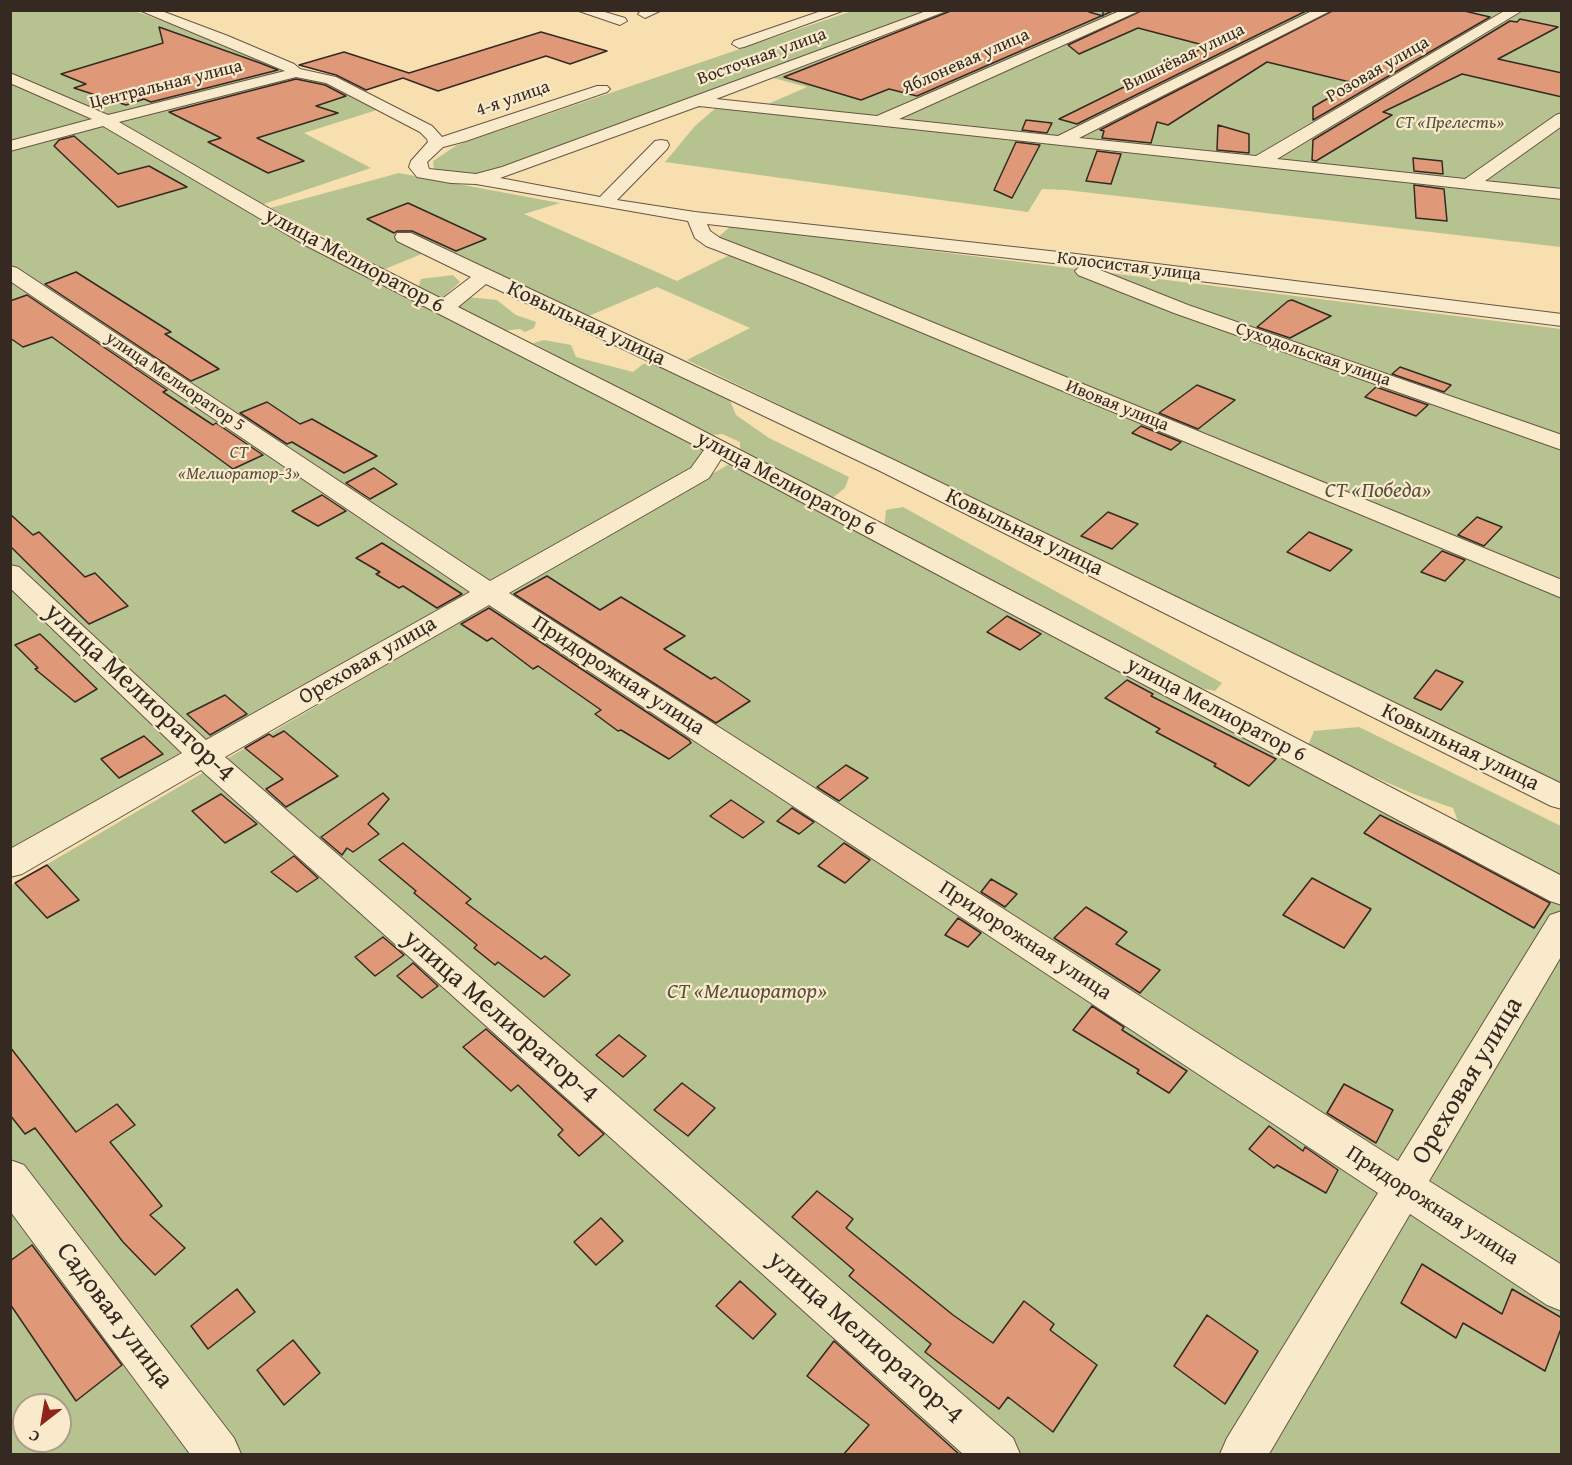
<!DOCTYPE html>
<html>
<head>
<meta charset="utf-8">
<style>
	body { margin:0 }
	#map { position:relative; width:1572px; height:1465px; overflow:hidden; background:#f7dfb0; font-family:"Gentium Book Plus",serif }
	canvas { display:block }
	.frame { position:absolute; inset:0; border:12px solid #352921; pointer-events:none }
	.north { position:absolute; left:12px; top:1393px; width:60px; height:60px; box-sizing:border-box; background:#faeacc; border:2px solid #ab9d88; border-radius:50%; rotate:211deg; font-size:16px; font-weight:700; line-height:24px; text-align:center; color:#352921 }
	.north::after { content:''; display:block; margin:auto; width:21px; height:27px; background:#8f2418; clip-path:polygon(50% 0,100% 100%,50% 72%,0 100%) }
</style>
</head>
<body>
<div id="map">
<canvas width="1572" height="1465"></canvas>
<div class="frame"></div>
<div class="north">С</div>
</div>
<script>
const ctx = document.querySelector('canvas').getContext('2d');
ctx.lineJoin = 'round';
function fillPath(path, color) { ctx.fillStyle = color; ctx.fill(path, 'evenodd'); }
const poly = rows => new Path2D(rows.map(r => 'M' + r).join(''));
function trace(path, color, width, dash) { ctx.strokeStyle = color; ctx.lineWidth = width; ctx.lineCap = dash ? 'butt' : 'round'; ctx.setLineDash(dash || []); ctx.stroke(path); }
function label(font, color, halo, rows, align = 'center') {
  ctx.font = font + ' "Gentium Book Plus",serif'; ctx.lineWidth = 4.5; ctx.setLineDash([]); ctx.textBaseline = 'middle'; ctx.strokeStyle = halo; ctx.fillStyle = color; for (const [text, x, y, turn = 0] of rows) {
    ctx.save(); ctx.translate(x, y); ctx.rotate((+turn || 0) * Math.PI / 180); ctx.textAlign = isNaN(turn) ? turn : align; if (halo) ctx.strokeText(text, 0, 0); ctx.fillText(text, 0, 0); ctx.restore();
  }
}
fillPath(poly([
	[11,11,135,11,317,77,380,109,304,133,371,168,249,209,718,455,11,858],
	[852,11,931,11,499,168,480,174,450,174,434,170,433,161,457,145],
	[952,11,1561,11,1561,247,1066,190,1042,189,1028,212,665,162,695,126,725,100,768,104,807,87,773,78],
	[399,173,560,203,524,214,677,281,742,249,717,238,731,226,1561,329,1561,783,687,360,750,328,657,287,584,318,436,248,385,269,270,208],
	[453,275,460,282,442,298,418,289,421,279],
	[468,297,497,300,516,315,536,322,534,328,525,332,520,329,502,331,457,308],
	[544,340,571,345,576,357,633,372,643,364,656,363,728,396,736,415,769,438,849,477,845,488,831,499,740,450,740,442,722,434,704,436,533,343],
	[731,463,1561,897,1561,1454,11,1454,10,886],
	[24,1405,60,1405,60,1441,24,1441],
	[903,507,1222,683,1215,691,1191,686,884,529,886,510],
	[1359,727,1561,826,1561,883,1521,861,1513,849,1459,824,1453,808,1416,795,1307,748,1314,731]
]), '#b6c390');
const building = poly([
	[953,10,1091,10,1089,12,1103,16,1103,10,1115,10,917,96,889,89,861,100,784,77,953,10],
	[1143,10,1308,10,1077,124,1059,119,1207,46,1138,28,1079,54,1068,45,1143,10],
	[1334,10,1460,10,1490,17,1313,120,1313,107,1354,83,1267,62,1168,125,1157,122,1151,143,1102,138,1104,131,1100,130,1334,10],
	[1520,19,1558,27,1498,59,1562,73,1562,97,1462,74,1383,112,1392,115,1316,161,1312,160,1313,140,1510,21,1517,22,1520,19],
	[159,27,260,63,278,70,151,102,144,99,126,105,74,88,86,84,61,74,163,43,159,27],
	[541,32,607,51,570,64,546,56,438,91,403,78,366,90,336,75,299,65,344,52,409,73,541,32],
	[296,79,325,85,346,96,316,106,338,113,257,138,304,161,268,173,208,142,221,138,169,112,296,79],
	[1026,120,1052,123,1047,133,1022,130,1026,120],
	[1218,125,1249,134,1249,153,1217,150,1218,125],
	[74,136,118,174,149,166,187,187,118,207,54,146,59,140,74,136],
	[1016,142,1040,145,1012,198,994,190,1016,142],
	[1097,151,1121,154,1111,184,1086,181,1097,151],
	[1413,158,1442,161,1443,174,1414,171,1413,158],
	[1414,185,1444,189,1447,221,1416,218,1414,185],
	[408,203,486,239,456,251,412,231,397,231,394,233,367,219,408,203],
	[76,272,171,332,165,334,219,369,191,381,45,284,76,272],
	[27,295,167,390,163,392,213,425,216,423,263,455,233,469,52,337,23,347,10,338,10,301,27,295],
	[1292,300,1331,316,1290,338,1257,327,1288,301,1292,300],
	[1400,367,1451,385,1444,392,1392,374,1400,367],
	[1197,385,1235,400,1198,429,1159,413,1197,385],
	[1376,387,1428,405,1416,416,1365,397,1376,387],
	[267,402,300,424,312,419,377,456,344,473,292,442,287,444,240,413,267,402],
	[1141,426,1181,442,1171,450,1132,433,1141,426],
	[374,468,397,484,370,499,346,483,374,468],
	[322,495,346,511,318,526,292,511,322,495],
	[1108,512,1138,524,1112,549,1081,536,1108,512],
	[10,514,33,535,39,532,85,577,95,573,128,606,89,624,10,546,10,514],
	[1477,517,1502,527,1484,546,1458,535,1477,517],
	[1309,532,1352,550,1330,571,1287,552,1309,532],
	[382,543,428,572,462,594,437,608,403,586,399,588,376,574,380,572,356,558,382,543],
	[1442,551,1465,560,1445,581,1421,572,1442,551],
	[547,576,600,610,621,597,685,636,664,649,711,679,715,677,750,701,716,723,514,594,547,576],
	[489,608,689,740,691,743,669,759,621,730,618,731,595,714,601,710,538,666,533,669,492,638,487,641,461,624,489,608],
	[1007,616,1041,634,1020,650,987,632,1007,616],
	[40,634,97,689,75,702,35,669,38,668,15,645,40,634],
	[1436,670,1463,682,1441,710,1414,698,1436,670],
	[1127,680,1153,694,1151,696,1276,759,1249,786,1214,766,1216,764,1156,732,1160,729,1105,698,1127,680],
	[225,695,247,714,210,735,187,714,225,695],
	[284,731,338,776,286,807,266,789,283,779,245,748,269,734,273,737,284,731],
	[144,736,163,754,119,778,101,759,144,736],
	[846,765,868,778,839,801,817,787,846,765],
	[383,793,389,799,368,824,379,834,353,852,347,848,342,855,321,837,383,793],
	[221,794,257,824,225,843,192,811,221,794],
	[731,800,764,822,743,838,710,816,731,800],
	[792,808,814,822,799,834,777,821,792,808],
	[1380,815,1443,846,1550,903,1534,928,1364,833,1380,815],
	[403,843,471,899,466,903,541,959,545,956,570,975,544,997,498,962,495,965,474,948,477,945,414,893,416,891,379,860,403,843],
	[844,843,870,860,845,883,818,866,844,843],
	[294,856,318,878,297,892,271,872,294,856],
	[47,865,79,900,47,918,15,883,47,865],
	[1312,878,1371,909,1344,948,1283,915,1312,878],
	[991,879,1017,894,1005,907,981,892,991,879],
	[1086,907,1127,932,1116,944,1160,970,1140,993,1054,938,1086,907],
	[958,918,981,933,968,947,945,935,958,918],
	[383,937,404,955,375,976,355,957,383,937],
	[413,963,438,986,422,998,397,976,413,963],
	[1092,1006,1124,1027,1122,1030,1187,1071,1169,1093,1137,1073,1139,1070,1073,1030,1092,1006],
	[486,1029,604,1134,579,1156,558,1135,563,1130,518,1085,511,1091,463,1047,486,1029],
	[619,1035,646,1056,623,1077,596,1055,619,1035],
	[10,1047,76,1132,117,1104,135,1125,110,1142,162,1206,150,1215,185,1248,155,1275,123,1242,35,1128,25,1134,10,1115,10,1047],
	[682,1083,715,1108,688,1136,654,1110,682,1083],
	[1344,1084,1393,1110,1376,1143,1327,1113,1344,1084],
	[1269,1126,1303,1151,1305,1147,1338,1170,1326,1193,1277,1165,1274,1168,1249,1149,1269,1126],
	[817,1191,853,1219,846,1228,953,1315,993,1343,1024,1301,1054,1324,1050,1330,1097,1365,1053,1432,1008,1397,999,1409,925,1352,931,1344,849,1276,854,1270,792,1217,817,1191],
	[601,1218,623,1241,596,1265,574,1242,601,1218],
	[32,1245,122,1365,76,1401,10,1304,10,1261,32,1245],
	[1422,1264,1502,1314,1512,1289,1562,1318,1562,1326,1545,1371,1463,1323,1456,1338,1401,1303,1422,1264],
	[740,1281,776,1314,753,1339,716,1306,740,1281],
	[237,1289,255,1312,208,1349,191,1326,237,1289],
	[1207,1315,1258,1351,1225,1404,1174,1366,1207,1315],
	[293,1340,320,1373,284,1405,257,1370,293,1340],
	[834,1341,960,1455,843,1455,869,1425,807,1376,834,1341]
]);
fillPath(building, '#df9978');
trace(building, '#352921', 1.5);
const street = poly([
	[139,10,159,10,228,36,294,64,300,69,336,77,432,126,442,137,597,86,607,86,610,89,607,92,466,141,443,147,427,162,429,169,476,174,502,167,929,10,949,10,716,99,877,116,1122,10,1141,10,899,119,1058,136,1314,10,1332,10,1079,138,1256,156,1506,10,1523,10,1277,159,1465,179,1556,115,1562,113,1562,126,1485,181,1562,189,1562,199,699,106,500,178,600,197,655,141,661,140,667,141,669,145,667,149,617,200,695,212,1068,253,1562,314,1562,326,1095,268,1188,305,1562,435,1562,450,1174,313,1078,275,1075,271,1080,266,707,224,710,231,720,238,819,276,1562,580,1562,598,805,284,706,246,695,238,688,221,476,184,451,183,417,177,409,167,411,161,428,142,427,139,420,132,326,83,296,77,119,122,319,237,442,299,471,277,397,241,395,237,397,233,411,233,896,461,1562,784,1562,809,1551,806,880,471,486,284,458,307,678,418,1562,876,1562,905,1550,901,721,459,709,478,509,593,1398,1161,1550,915,1562,911,1562,955,1429,1181,1562,1265,1562,1311,1547,1305,1410,1214,1269,1454,1220,1454,1227,1438,1378,1193,489,605,225,757,1013,1438,1020,1454,963,1454,201,770,22,874,10,877,10,849,182,753,10,588,10,565,19,567,206,740,470,592,10,281,10,266,17,268,490,581,691,468,704,450,305,245,103,126,10,151,10,141,92,119,10,83,10,73,108,115,285,71,139,10],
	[576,10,598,10,625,18,627,21,620,25,576,10],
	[662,10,645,18,638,14,642,10,662,10],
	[824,10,845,10,744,47,739,48,732,44,734,41,824,10],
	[10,1160,24,1165,234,1438,241,1454,190,1454,10,1211,10,1160]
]);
trace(street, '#665645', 2);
fillPath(street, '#faeacc');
label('18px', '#352921', '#faeacc', [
	["Восточная улица",762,57,-20],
	["Вишнёвая улица",1184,58,-26],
	["Яблоневая улица",966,62,-24],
	["Розовая улица",1378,70,-30],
	["Центральная улица",166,85,-14],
	["4-я улица",513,99,-19],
	["Колосистая улица",1129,267,7],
	["Суходольская улица",1313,355,19],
	["улица Мелиоратор 5",175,382,34],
	["Ивовая улица",1117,406,22]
]);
label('italic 18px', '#55503d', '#faeacc', [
	["СТ «Прелесть»",1450,123],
	["СТ",239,453],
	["«Мелиоратор-3»",239,474]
]);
label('22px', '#352921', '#faeacc', [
	["улица Мелиоратор 6",354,261,28],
	["Ковыльная улица",586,324,25],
	["улица Мелиоратор 6",786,484,28],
	["Ковыльная улица",1024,533,26],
	["Ореховая улица",368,661,-30],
	["Придорожная улица",618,676,33],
	["улица Мелиоратор 6",1216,710,28],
	["Ковыльная улица",1460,748,26],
	["Придорожная улица",1025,941,33],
	["Придорожная улица",1432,1206,33]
]);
label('italic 22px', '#55503d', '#faeacc', [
	["СТ «Победа»",1378,491],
	["СТ «Мелиоратор»",747,992]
]);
label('27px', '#352921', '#faeacc', [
	["улица Мелиоратор-4",139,693,43],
	["улица Мелиоратор-4",500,1017,41],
	["Ореховая улица",1468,1081,-59],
	["Садовая улица",114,1316,53],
	["улица Мелиоратор-4",865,1338,41]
]);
</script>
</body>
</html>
